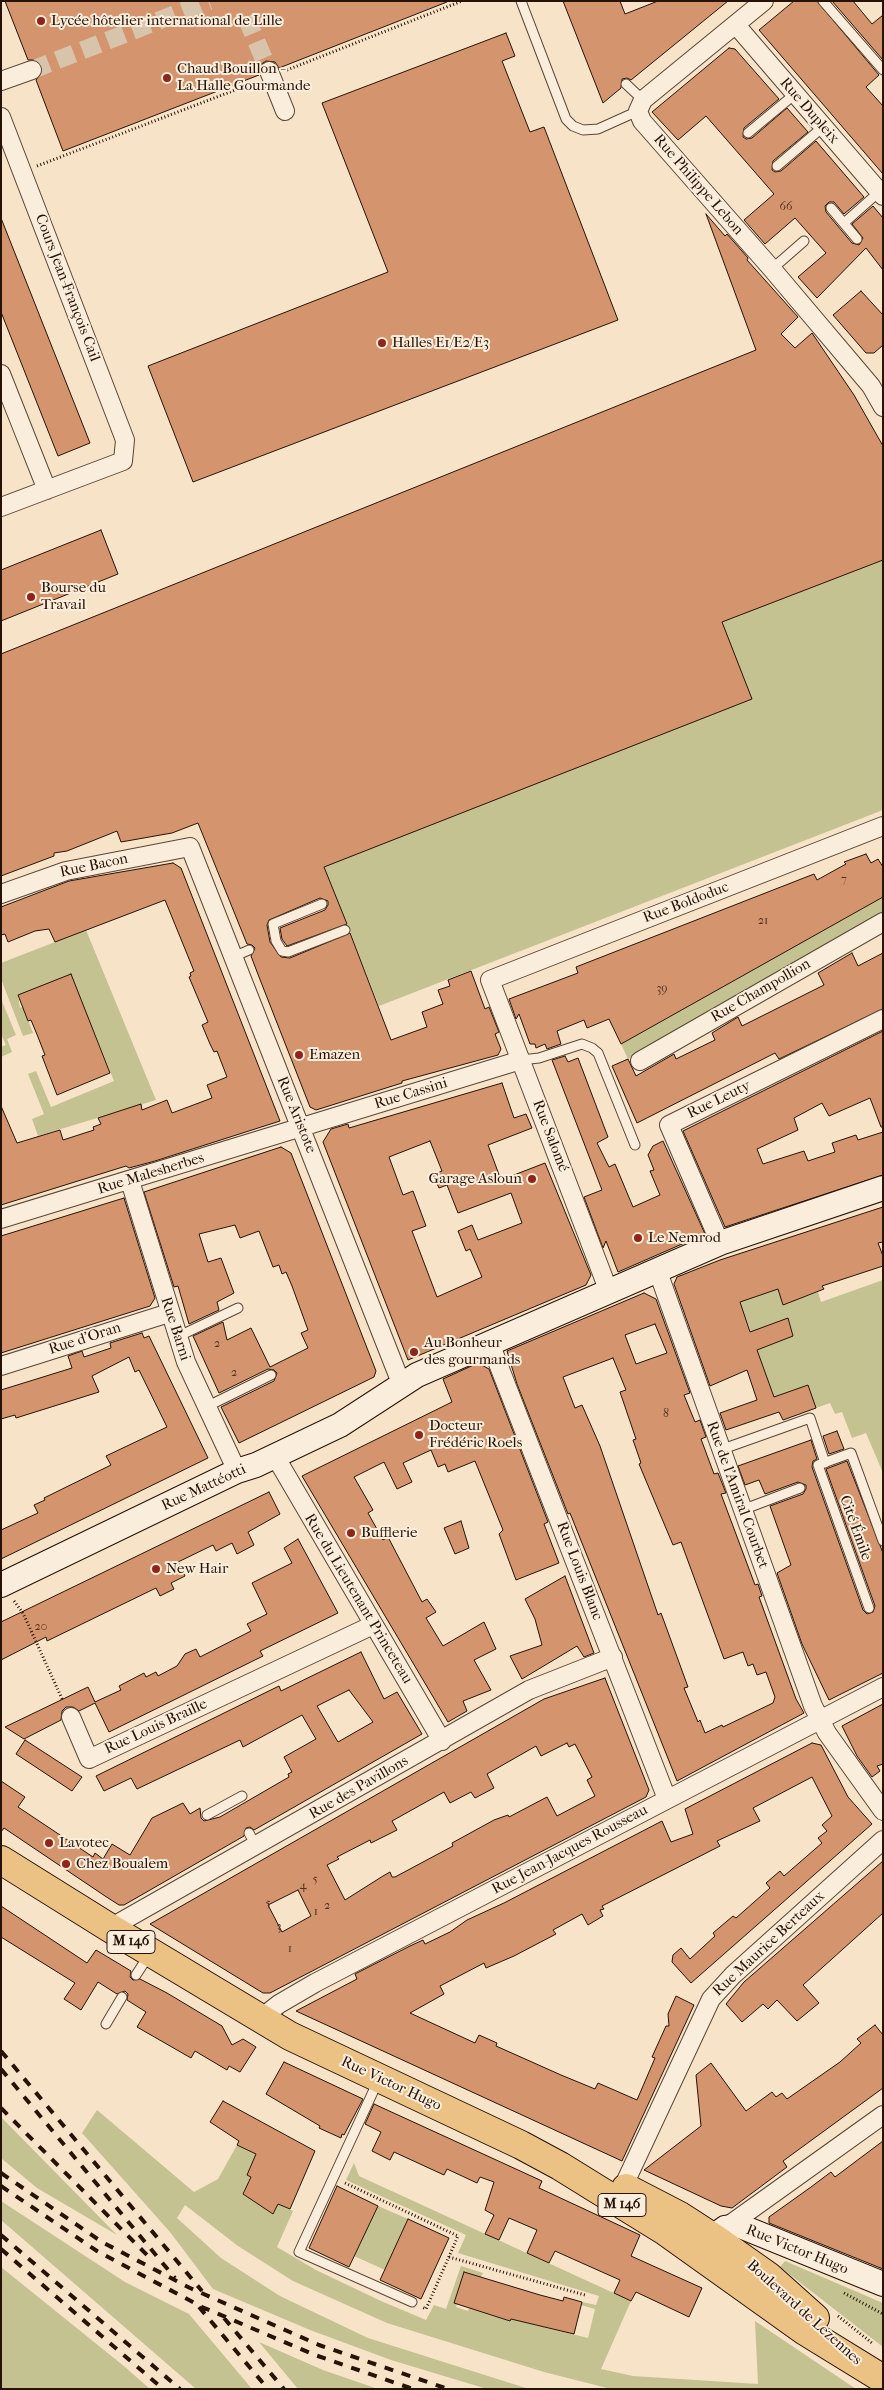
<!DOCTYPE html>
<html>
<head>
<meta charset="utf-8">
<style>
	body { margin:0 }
	#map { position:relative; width:884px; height:2390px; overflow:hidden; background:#f7e4c8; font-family:"IM FELL French Canon",serif }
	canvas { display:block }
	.frame { position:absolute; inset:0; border:2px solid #261206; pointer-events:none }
</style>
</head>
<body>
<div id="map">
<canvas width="884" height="2390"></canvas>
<div class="frame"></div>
</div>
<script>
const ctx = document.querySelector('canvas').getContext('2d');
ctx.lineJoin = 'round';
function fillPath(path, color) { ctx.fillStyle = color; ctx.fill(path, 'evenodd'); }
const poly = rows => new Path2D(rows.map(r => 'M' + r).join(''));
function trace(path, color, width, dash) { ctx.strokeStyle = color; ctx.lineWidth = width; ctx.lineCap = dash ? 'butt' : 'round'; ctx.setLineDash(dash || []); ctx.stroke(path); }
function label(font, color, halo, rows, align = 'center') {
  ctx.font = font + ' "IM FELL French Canon",serif'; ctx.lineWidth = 4; ctx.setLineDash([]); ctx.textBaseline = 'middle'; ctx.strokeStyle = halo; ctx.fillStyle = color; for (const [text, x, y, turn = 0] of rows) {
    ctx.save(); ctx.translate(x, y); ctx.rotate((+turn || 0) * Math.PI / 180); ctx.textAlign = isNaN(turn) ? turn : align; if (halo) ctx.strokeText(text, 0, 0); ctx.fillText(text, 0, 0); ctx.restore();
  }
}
fillPath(poly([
	[883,560,883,810,379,1006,329,879,300,876,751,699,721,622],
	[883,897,883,916,628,1059,621,1044],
	[86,930,156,1100,38,1136,32,1119,44,1114,28,1074,36,1071,51,1107,114,1081,95,1034,18,995,20,1008,23,1007,33,1033,23,1036,1,979,1,963],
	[1,999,16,1035,7,1039,12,1052,1,1057,1,1047,6,1045,1,1034],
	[883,1280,883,1473,866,1433,852,1438,842,1412,835,1414,830,1403,816,1408,808,1385,774,1397,757,1350,793,1336,789,1321,774,1323,751,1333,733,1283,775,1281,796,1300,818,1292,821,1302],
	[97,2110,194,2192,218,2179,237,2145,260,2156,255,2168,251,2166,247,2175,251,2177,243,2193,273,2214,278,2204,293,2211,277,2247,316,2270,381,2301,426,2320,434,2305,446,2309,461,2266,483,2273,481,2277,464,2272,454,2302,457,2304,456,2307,468,2311,469,2308,493,2316,501,2315,500,2318,510,2321,511,2319,588,2338,595,2309,581,2305,582,2302,596,2305,599,2296,458,2253,466,2235,346,2180,354,2163,359,2176,631,2301,601,2369,633,2376,758,2384,755,2321,856,2389,611,2389,544,2372,387,2323,293,2281,238,2246,185,2205,177,2218,221,2258,280,2296,368,2338,529,2389,487,2389,391,2360,310,2330,213,2289,170,2232,82,2133],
	[1,2117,117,2235,37,2188,1,2158],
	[1,2201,125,2282,189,2314,252,2389,196,2389,1,2220],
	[378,2206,408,2219,385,2270,354,2256],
	[785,2261,883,2303,883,2347,780,2267],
	[1,2267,125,2367,150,2389,1,2389],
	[259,2342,323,2370,378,2389,298,2389]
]), '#c4c291');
const building = poly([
	[5,1,447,1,447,2,279,68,275,62,266,61,260,65,259,75,63,151,36,80,42,72,42,66,34,60,28,60,5,1],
	[563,1,620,1,625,14,658,1,728,1,631,80,627,78,622,79,621,88,603,103,563,1],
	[794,1,817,1,879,75,866,87,883,106,883,174,759,30,794,1],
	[832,1,853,1,872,24,883,15,883,60,832,1],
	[506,33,515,56,502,61,530,132,544,127,618,320,193,482,148,366,388,272,322,103,506,33],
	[729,48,735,49,779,99,744,128,743,137,746,139,752,138,787,108,808,132,773,161,772,170,775,172,781,171,816,141,864,197,844,214,834,202,829,202,825,206,826,212,852,243,859,245,863,238,852,224,873,206,883,218,883,270,866,248,817,298,798,277,826,253,795,218,765,244,744,220,774,194,706,116,678,140,652,112,729,48],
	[706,214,725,236,727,234,748,258,747,260,798,317,781,334,795,348,812,333,854,395,883,446,883,560,722,622,752,699,324,867,347,924,287,946,282,939,280,928,325,910,328,905,328,901,320,898,269,920,267,925,270,942,281,957,290,958,350,933,391,1040,427,1027,422,1012,443,1004,438,990,450,986,448,980,471,971,485,1009,489,1007,499,1032,495,1034,501,1049,498,1055,402,1081,402,1083,316,1110,310,1107,259,977,251,956,255,948,252,945,247,944,198,823,172,833,121,842,117,831,67,851,54,853,54,856,1,876,1,654,756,350,706,214],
	[1,218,90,443,58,456,1,312,1,218],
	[861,291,883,315,883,345,874,353,866,353,833,315,861,291],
	[101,530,118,574,1,621,1,570,101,530],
	[866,854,871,863,878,859,883,867,883,897,621,1044,609,1019,587,1028,584,1020,557,1031,561,1044,547,1049,545,1044,536,1048,535,1044,530,1044,519,1014,516,1019,509,999,578,973,576,967,814,874,817,880,846,864,844,862,866,854],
	[173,863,181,868,280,1121,155,1161,129,1168,126,1166,1,1205,1,1106,17,1143,60,1130,63,1140,94,1130,93,1127,101,1124,98,1118,141,1104,142,1110,167,1100,172,1113,212,1098,207,1085,227,1077,217,1051,214,1052,210,1044,202,1025,208,1022,189,977,191,976,190,973,194,971,165,900,55,942,49,929,35,931,8,942,5,934,1,935,1,907,69,881,173,863],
	[852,953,858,966,883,953,883,1009,779,1059,775,1053,637,1123,612,1066,628,1059,636,1076,674,1054,676,1059,715,1040,712,1033,738,1017,742,1026,824,985,818,973,852,953],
	[71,974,110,1073,57,1095,42,1056,45,1055,38,1037,31,1020,28,1021,18,995,71,974],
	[883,1031,883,1127,881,1127,870,1098,829,1116,822,1103,794,1118,798,1130,757,1149,763,1164,804,1151,808,1161,835,1152,832,1143,856,1135,858,1140,883,1132,883,1175,725,1227,683,1131,883,1031],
	[565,1056,568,1062,578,1058,608,1137,597,1143,609,1167,615,1164,633,1207,660,1195,650,1171,654,1170,648,1155,653,1146,663,1141,705,1234,618,1272,606,1241,603,1248,584,1197,602,1190,552,1060,565,1056],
	[502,1083,514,1118,526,1114,532,1128,488,1145,501,1180,545,1163,591,1275,586,1285,408,1360,323,1142,331,1129,348,1124,349,1128,502,1083],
	[430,1141,442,1171,433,1175,439,1188,447,1185,458,1213,511,1193,522,1223,478,1240,472,1225,458,1231,466,1251,470,1249,482,1277,437,1297,412,1231,426,1226,413,1191,403,1195,389,1157,430,1141],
	[281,1147,291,1153,376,1371,374,1377,239,1443,221,1407,274,1381,277,1373,274,1370,268,1369,219,1393,193,1336,223,1322,227,1340,251,1328,270,1367,308,1348,301,1333,308,1330,292,1286,286,1272,282,1274,279,1265,273,1267,259,1231,240,1238,235,1225,199,1234,208,1262,221,1258,234,1293,217,1302,219,1310,189,1324,178,1286,174,1287,144,1192,281,1147],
	[124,1198,155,1298,150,1306,1,1353,1,1236,124,1198],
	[883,1207,883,1242,878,1243,883,1256,883,1266,822,1286,824,1289,783,1305,778,1289,740,1302,750,1332,788,1318,793,1336,757,1350,774,1397,808,1385,816,1408,783,1420,779,1412,726,1430,720,1413,757,1400,747,1370,710,1386,674,1284,677,1277,720,1260,883,1207],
	[644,1293,656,1299,690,1393,684,1395,695,1422,700,1420,706,1437,701,1439,714,1474,718,1473,726,1493,721,1494,755,1585,758,1584,762,1596,759,1597,796,1699,804,1713,677,1781,570,1513,568,1514,517,1384,507,1351,644,1293],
	[655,1324,667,1353,636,1364,625,1335,655,1324],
	[613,1358,626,1390,620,1392,636,1439,633,1440,641,1463,639,1464,673,1545,681,1542,724,1659,743,1652,748,1666,753,1664,757,1675,766,1672,775,1697,773,1703,723,1727,722,1725,705,1733,700,1720,698,1722,684,1688,688,1687,661,1613,658,1615,600,1446,582,1405,575,1408,563,1377,613,1358],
	[142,1333,144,1338,149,1336,208,1458,1,1559,1,1530,38,1513,34,1505,45,1500,44,1498,111,1465,106,1456,167,1427,139,1370,135,1372,129,1357,92,1376,99,1392,16,1418,15,1415,1,1419,1,1390,72,1368,68,1356,82,1351,84,1357,111,1348,110,1343,142,1333],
	[478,1363,489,1369,548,1522,544,1524,559,1563,516,1580,499,1534,503,1530,475,1461,448,1472,445,1464,438,1467,431,1450,403,1463,412,1482,397,1489,384,1462,354,1477,373,1510,368,1513,383,1540,388,1537,422,1602,427,1599,436,1612,426,1618,443,1646,484,1622,496,1649,474,1660,491,1690,463,1701,467,1711,448,1722,302,1476,452,1402,443,1379,478,1363],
	[837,1431,844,1449,829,1454,823,1436,837,1431],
	[811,1440,817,1459,813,1461,812,1467,863,1610,867,1614,873,1612,875,1606,826,1469,847,1461,883,1553,883,1673,829,1700,802,1644,777,1573,791,1565,770,1506,803,1494,806,1489,806,1485,798,1482,765,1494,759,1480,745,1485,738,1466,811,1440],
	[269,1492,280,1514,248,1532,254,1545,237,1554,232,1543,216,1551,213,1545,178,1562,185,1576,171,1583,174,1589,160,1596,156,1588,47,1641,46,1637,1,1660,1,1622,269,1492],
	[461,1521,469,1548,455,1554,444,1528,461,1521],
	[298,1539,338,1613,260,1651,263,1656,109,1732,95,1703,79,1711,73,1707,66,1707,62,1711,61,1720,24,1739,5,1727,88,1687,95,1702,121,1690,119,1686,144,1673,146,1677,156,1672,158,1676,177,1666,185,1654,196,1649,200,1657,251,1631,247,1624,267,1614,252,1583,292,1563,284,1548,298,1539],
	[565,1576,594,1653,584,1657,577,1646,522,1679,510,1656,542,1645,535,1619,525,1599,565,1576],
	[361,1652,384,1699,397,1692,422,1734,254,1830,250,1827,246,1828,244,1836,124,1905,119,1905,105,1896,4,1828,1,1832,1,1781,25,1797,18,1807,93,1857,95,1853,103,1859,112,1844,130,1855,152,1818,183,1803,190,1814,200,1808,201,1818,204,1821,220,1817,289,1777,288,1774,292,1772,284,1757,316,1739,302,1715,243,1747,240,1740,137,1789,131,1778,104,1791,96,1776,279,1686,281,1691,361,1652],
	[349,1690,373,1722,338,1742,317,1706,349,1690],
	[605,1678,649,1790,646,1797,270,1993,263,1993,150,1924,544,1699,605,1678],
	[567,1743,569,1747,575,1744,592,1777,587,1780,595,1796,557,1816,547,1797,509,1817,508,1815,494,1820,452,1843,453,1846,395,1877,392,1877,390,1872,383,1876,345,1900,327,1865,339,1859,337,1857,370,1840,371,1843,397,1830,392,1821,444,1792,450,1803,471,1792,475,1798,494,1788,487,1774,536,1746,541,1756,567,1743],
	[298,1890,311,1916,282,1932,268,1905,298,1890],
	[883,1704,883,1764,877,1766,880,1771,872,1777,857,1756,842,1726,883,1704],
	[25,1740,82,1777,72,1791,16,1754,25,1740],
	[812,1743,821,1745,848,1797,872,1824,691,1983,672,1962,673,1955,681,1948,690,1959,715,1936,713,1933,733,1916,736,1918,770,1888,766,1883,780,1871,784,1876,822,1843,818,1838,827,1831,822,1825,832,1816,812,1777,753,1808,760,1821,717,1841,720,1846,602,1906,604,1909,600,1910,603,1916,588,1925,582,1914,553,1930,556,1934,514,1956,486,1968,484,1963,440,1986,444,1994,410,2013,475,2043,479,2035,497,2043,496,2046,561,2075,595,2089,598,2083,637,2100,655,2058,652,2057,666,2026,669,2026,668,2014,676,1996,694,2005,622,2161,296,2011,357,1979,355,1974,410,1946,423,1940,425,1944,450,1932,467,1920,504,1903,662,1821,671,1842,693,1834,685,1809,812,1743],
	[883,1861,883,1913,803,1985,819,2003,797,2021,777,2000,768,2009,763,2004,742,2022,726,2004,744,1982,883,1861],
	[1,1906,87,1963,96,1950,131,1971,130,1977,133,1980,140,1979,167,1993,222,2026,232,2045,243,2039,256,2047,240,2072,229,2066,227,2070,195,2051,191,2058,137,2027,146,2012,127,2000,128,1994,125,1991,117,1994,98,1982,81,2010,64,1999,75,1983,1,1937,1,1906],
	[875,2025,883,2035,883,2088,783,2161,787,2167,732,2208,721,2206,644,2170,701,2126,696,2075,711,2063,746,2111,772,2092,776,2097,782,2093,787,2099,840,2062,861,2043,857,2039,875,2025],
	[284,2062,363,2099,344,2135,342,2134,341,2138,319,2128,320,2126,266,2094,284,2062],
	[223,2101,315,2151,290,2209,278,2204,273,2214,243,2194,251,2177,247,2175,256,2154,237,2145,239,2141,210,2122,223,2101],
	[374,2104,542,2181,539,2188,640,2235,631,2256,702,2288,689,2317,636,2292,631,2301,614,2293,620,2280,555,2251,549,2263,527,2253,537,2230,509,2218,499,2240,485,2234,494,2215,485,2210,494,2182,480,2177,477,2183,447,2169,444,2175,394,2152,390,2160,372,2151,381,2132,365,2124,374,2104],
	[883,2141,883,2269,769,2223,769,2217,811,2187,831,2172,835,2177,883,2141],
	[337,2186,378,2206,349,2267,309,2248,337,2186],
	[408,2219,449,2238,421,2299,380,2280,408,2219],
	[464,2272,540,2295,563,2301,564,2297,582,2302,574,2334,511,2319,510,2321,454,2303,464,2272]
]);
fillPath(building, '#d4946e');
trace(building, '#261206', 1);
trace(poly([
	[246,17,269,71],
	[32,70,209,1]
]), '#d8c4ab', 18, [18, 9]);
const lane = poly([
	[521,1,566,119,573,126,583,130,598,129,638,111],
	[823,1,883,70],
	[626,84,643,100],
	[748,133,795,94],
	[777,166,823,127],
	[831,208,857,239],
	[844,223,879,192],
	[772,269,804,241],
	[322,904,273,924,276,941,282,951,288,952,345,930],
	[233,957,249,950],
	[521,1060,539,1058,582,1044,592,1048,598,1053,635,1145],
	[177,1337,238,1308],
	[206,1407,271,1375],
	[720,1450,810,1418,825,1463],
	[742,1510,800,1488],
	[869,1608,818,1465,851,1453,883,1541],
	[207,1815,242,1796],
	[249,1833,256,1846],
	[136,1975,149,1955],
	[106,2024,122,1997],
	[378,2081,299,2252,412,2302]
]);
const street = poly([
	[764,1,643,100,638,111,642,121,772,269,871,386,883,407],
	[736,25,883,196],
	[269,71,285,111],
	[1,81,32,70],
	[1,117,125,440,123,461,1,507],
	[1,374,47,490],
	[1,894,66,871,190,847,401,1383],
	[640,1061,883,922],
	[130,1181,186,1362,237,1471],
	[1,1219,521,1060],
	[720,1243,669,1125,883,1019],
	[657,1269,813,1706,827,1733,883,1811],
	[609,1292,490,980,883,826],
	[490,1343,667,1799],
	[1,1366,169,1313],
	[275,1456,442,1741],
	[71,1717,89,1759,373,1625],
	[110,1928,529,1690,613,1657],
	[263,2021,270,2011,279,2004,315,1983,883,1687],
	[616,2195,623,2187,711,1999,733,1975,883,1840],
	[725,2228,883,2115]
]);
const secondary = poly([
	[1,1585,237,1471,256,1465,340,1425,417,1375,720,1243,883,1188],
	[712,2254,712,2241,717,2234,725,2228,740,2226,883,2284]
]);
const primary = poly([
	[1,1860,110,1928,290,2036,521,2145,560,2166,665,2231,805,2331,883,2379],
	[626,2188,680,2216,714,2238,768,2276,815,2318]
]);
trace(lane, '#5a4636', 11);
trace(street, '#5a4636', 20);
trace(secondary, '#261206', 26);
trace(primary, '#261206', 30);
trace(poly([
	[287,70,462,1],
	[37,166,256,82],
	[14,1601,23,1613,63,1701],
	[345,2183,458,2236,426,2309,422,2307],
	[449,2257,585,2295],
	[844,2293,883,2314],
	[838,2316,872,2343]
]), '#261206', 3, [1, 2.5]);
trace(lane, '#faeddb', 9);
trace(street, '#faeddb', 18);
trace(secondary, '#faeddb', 24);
trace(primary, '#ecc284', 28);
trace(poly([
	[1,2051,202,2291],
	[1,2069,175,2278],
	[1,2108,147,2255],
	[1,2173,102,2242,190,2288,319,2345,448,2389],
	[1,2186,97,2251,202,2307,315,2355,413,2389],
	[1,2235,180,2389],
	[1,2249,163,2389],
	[199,2307,268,2389],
	[224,2318,284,2389]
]), '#261206', 4, [9, 9]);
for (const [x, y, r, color] of [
	[41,21,5,"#8f2418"],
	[167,78,5,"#8f2418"],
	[382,343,5,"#8f2418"],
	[31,597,5,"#8f2418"],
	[299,1055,5,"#8f2418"],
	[532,1179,5,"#8f2418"],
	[638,1238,5,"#8f2418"],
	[414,1352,5,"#8f2418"],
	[419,1435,5,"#8f2418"],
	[351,1533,5,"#8f2418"],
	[156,1569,5,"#8f2418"],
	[49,1843,5,"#8f2418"],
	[66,1864,5,"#8f2418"]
]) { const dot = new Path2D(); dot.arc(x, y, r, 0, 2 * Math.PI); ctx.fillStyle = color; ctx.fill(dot); trace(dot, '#faeddb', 2); }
label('12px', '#523220', null, [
	["66",786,207],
	["7",844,880],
	["21",763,921],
	["39",662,989],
	["2",217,1344],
	["2",234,1373],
	["8",666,1414],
	["20",41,1627],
	["5",315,1880],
	["4",303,1886],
	["5",268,1904],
	["2",327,1906],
	["1",316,1912],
	["3",279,1927],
	["1",290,1949]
]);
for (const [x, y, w] of [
	[131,1942,48],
	[622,2205,48]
]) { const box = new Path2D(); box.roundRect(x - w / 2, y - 11.5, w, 23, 4); ctx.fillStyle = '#faeddb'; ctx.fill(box); trace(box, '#261206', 1); }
label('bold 14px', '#261206', null, [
	["M 146",131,1942],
	["M 146",622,2205]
]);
label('15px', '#261206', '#faeddb', [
	["Lycée hôtelier international de Lille",51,21],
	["Chaud Bouillon -",177,69],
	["La Halle Gourmande",177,86],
	["Halles E1/E2/E3",392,343],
	["Bourse du",41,588],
	["Travail",41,605],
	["Emazen",309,1055],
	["Garage Asloun",522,1179,"right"],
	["Le Nemrod",648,1238],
	["Au Bonheur",424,1343],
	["des gourmands",424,1360],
	["Docteur",429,1426],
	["Frédéric Roels",429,1443],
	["Bufflerie",361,1533],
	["New Hair",166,1569],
	["Lavotec",59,1843],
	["Chez Boualem",76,1864]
], 'left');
label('15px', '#261206', '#faeddb', [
	["Rue Dupleix",809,111,49],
	["Rue Philippe Lebon",698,185,49],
	["Cours Jean-François Cail",67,288,69],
	["Rue Bacon",94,866,-12],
	["Rue Boldoduc",686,903,-21],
	["Rue Champollion",761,991,-30],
	["Rue Cassini",411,1094,-17],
	["Rue Leuty",719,1100,-26],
	["Rue Aristote",296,1115,68],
	["Rue Salomé",550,1136,69],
	["Rue Malesherbes",151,1174,-17],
	["Rue Barni",175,1329,72],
	["Rue d'Oran",85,1339,-18],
	["Rue Mattéotti",204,1488,-25],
	["Rue de l'Amiral Courbet",737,1495,70],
	["Cité Émile",855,1528,70],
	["Rue Louis Blanc",579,1571,69],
	["Rue du Lieutenant Princeteau",358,1599,59],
	["Rue Louis Braille",156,1727,-25],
	["Rue des Pavillons",359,1788,-30],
	["Rue Jean-Jacques Rousseau",570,1850,-28],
	["Rue Maurice Berteaux",769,1944,-43],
	["Rue Victor Hugo",391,2084,25],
	["Rue Victor Hugo",797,2250,22],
	["Boulevard de Lezennes",804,2313,42]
]);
</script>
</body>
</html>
